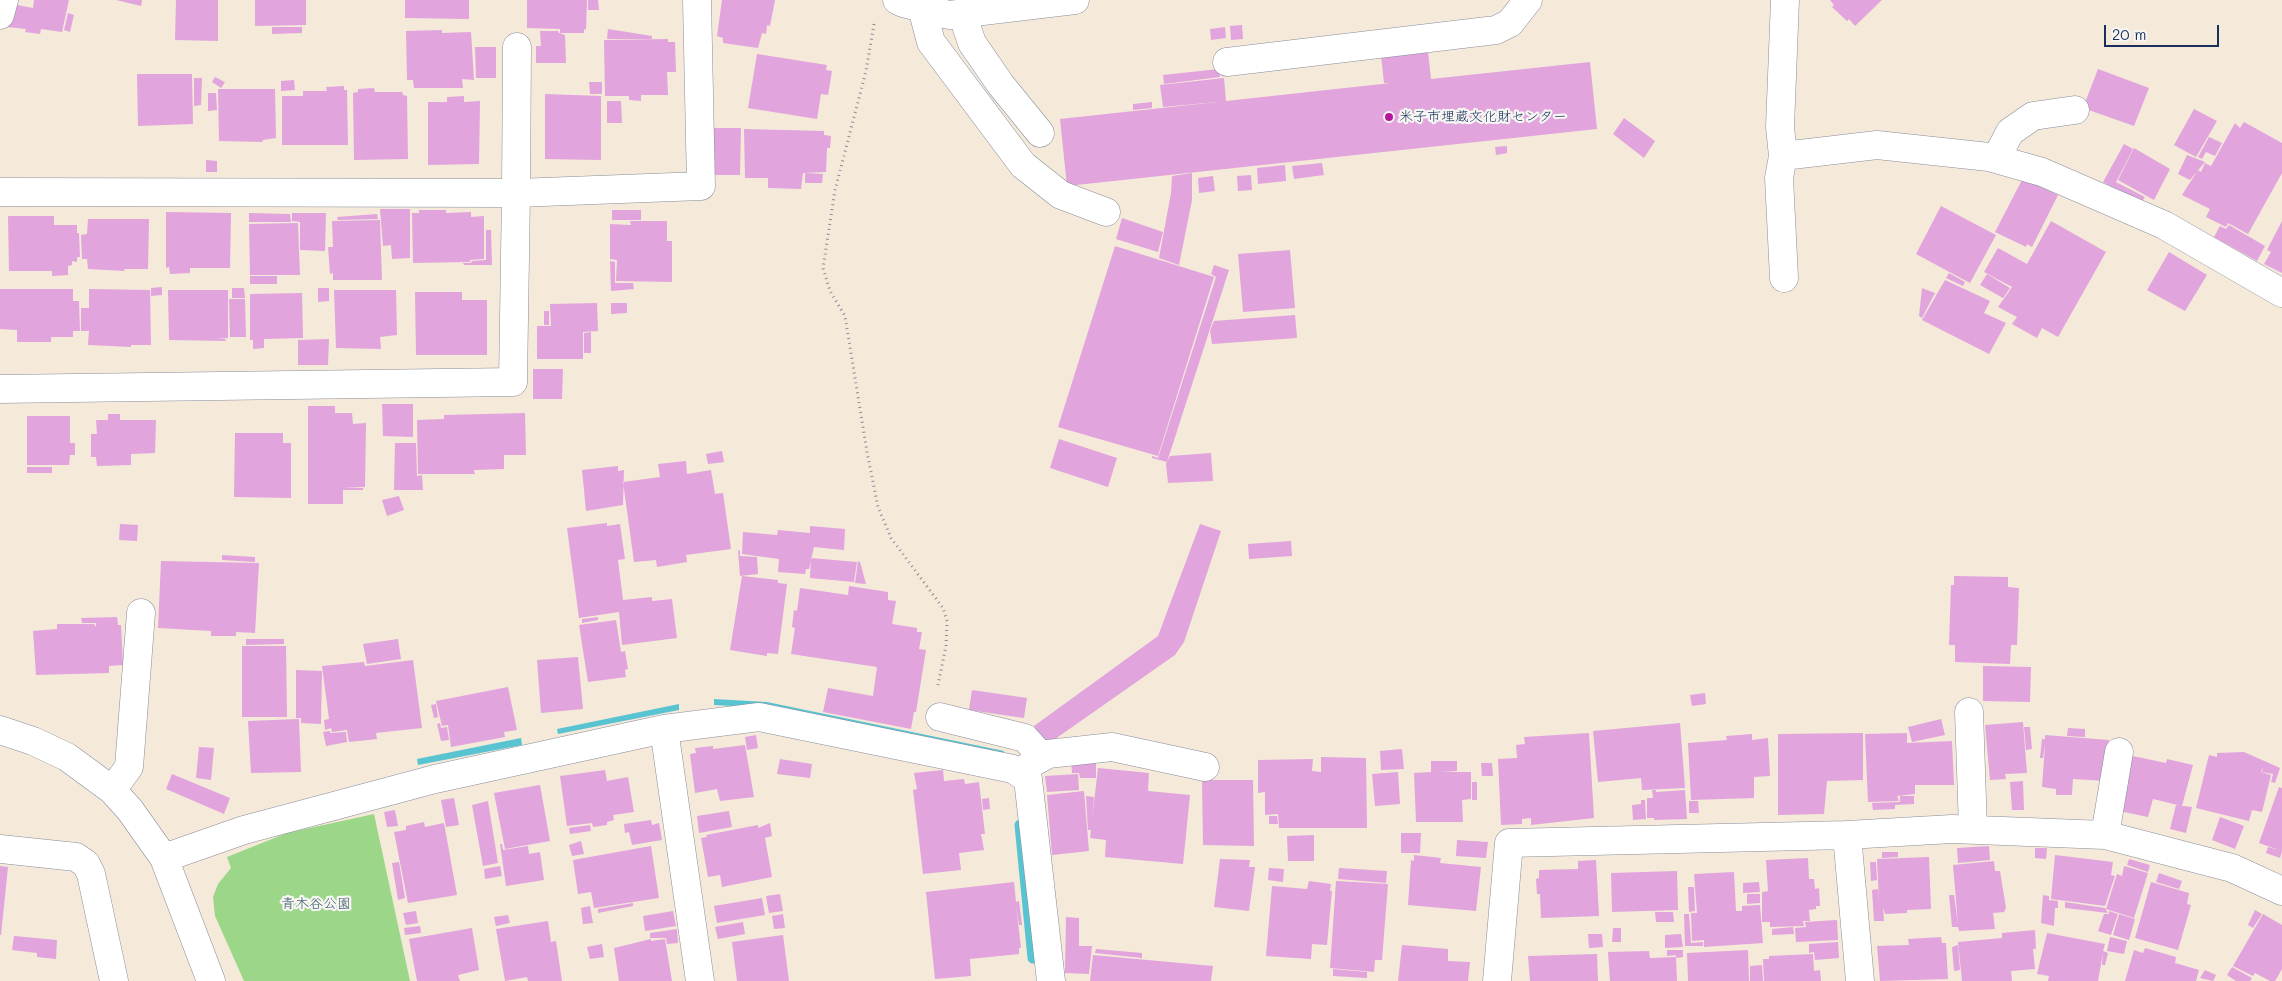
<!DOCTYPE html>
<html>
<head>
<meta charset="utf-8">
<style>
	body { margin:0 }
	#map { position:relative; width:2282px; height:981px; overflow:hidden; background:#f5e9d9; font-family:Mali,sans-serif }
	canvas { display:block }
	.scale { position:absolute; left:2104px; top:25px; width:115px; height:22px; box-sizing:border-box; border:2px solid #1b2f5e; border-top:0; padding-left:6px; font-size:15px; line-height:18px; white-space:nowrap; color:#1b2f5e; -webkit-text-stroke:4px #f6f6f2; paint-order:stroke }
</style>
</head>
<body>
<div id="map">
<canvas width="2282" height="981"></canvas>
<div class="scale">20 m</div>
</div>
<script>
const ctx = document.querySelector('canvas').getContext('2d');
ctx.lineJoin = 'round';
function fillPath(path, color) { ctx.fillStyle = color; ctx.fill(path, 'evenodd'); }
const poly = rows => new Path2D(rows.map(r => 'M' + r).join(''));
function trace(path, color, width, dash) { ctx.strokeStyle = color; ctx.lineWidth = width; ctx.lineCap = dash ? 'butt' : 'round'; ctx.setLineDash(dash || []); ctx.stroke(path); }
function label(font, color, halo, rows, align = 'center') {
  ctx.font = font + ' Mali,"Klee One",sans-serif'; ctx.lineWidth = 4.5; ctx.setLineDash([]); ctx.textBaseline = 'middle'; ctx.strokeStyle = halo; ctx.fillStyle = color; for (const [text, x, y, turn = 0] of rows) {
    ctx.save(); ctx.translate(x, y); ctx.rotate((+turn || 0) * Math.PI / 180); ctx.textAlign = isNaN(turn) ? turn : align; if (halo) ctx.strokeText(text, 0, 0); ctx.fillText(text, 0, 0); ctx.restore();
  }
}
fillPath(poly([
	[374,814,410,981,244,981,215,916,213,897,218,884,231,868,227,857,287,833]
]), '#9bd689');
fillPath(poly([
	[714,699,767,702,1004,751,1002,756,767,708,714,705],
	[679,704,679,710,558,734,557,729],
	[521,738,522,745,418,765,417,759]
]), '#58c4d1');
trace(poly([
	[1020,825,1033,958]
]), '#58c4d1', 11);
fillPath(poly([
	[34,0,69,0,62,32,41,29,40,34,25,32,26,29,7,27,12,4,33,8],
	[116,0,142,0,141,6],
	[176,0,218,0,218,41,175,40],
	[255,0,306,0,306,25,255,26],
	[405,0,469,0,469,19,405,18],
	[527,0,587,0,586,30,584,29,584,33,560,33,560,29,527,28],
	[588,0,598,0,599,10,588,10],
	[722,0,775,0,770,26,767,25,766,34,762,33,758,48,723,43,723,38,717,36],
	[1830,0,1882,0,1855,26,1849,19,1847,21,1832,7,1834,5],
	[68,13,74,15,70,32,64,30],
	[1242,25,1243,39,1231,40,1230,26],
	[272,27,302,27,302,33,272,34],
	[1225,27,1226,38,1211,40,1210,29],
	[608,29,652,36,652,39,607,39],
	[442,30,442,33,471,32,474,80,462,79,463,88,414,88,413,80,407,80,406,31],
	[540,31,558,31,559,33,565,35,566,63,536,63,536,46,541,46],
	[668,39,668,42,675,42,676,72,667,72,668,95,641,95,641,101,629,100,629,96,605,96,604,40],
	[475,47,496,47,496,78,476,78],
	[1428,52,1431,79,1590,62,1597,129,1067,186,1060,119,1217,102,1163,107,1160,85,1224,78,1226,101,1391,83,1384,83,1381,56],
	[757,54,827,65,826,70,832,71,828,95,821,94,817,119,748,108],
	[1219,69,1220,77,1164,84,1163,75],
	[2098,69,2149,88,2134,126,2083,108],
	[137,74,192,74,193,124,138,126],
	[215,77,225,82,221,88,212,82],
	[194,78,202,78,201,105,194,106],
	[294,80,295,90,281,91,281,81],
	[589,82,602,82,602,94,590,94],
	[344,86,344,90,347,90,348,145,282,145,282,96,303,96,303,91,327,91,326,87],
	[374,88,375,92,402,92,403,95,407,96,408,159,354,160,353,93,358,92,358,89],
	[218,89,275,89,276,138,263,140,262,142,219,141],
	[208,93,216,93,217,110,208,111],
	[545,94,601,96,601,160,545,159],
	[464,96,464,102,480,101,479,164,428,165,428,102,447,102,447,97],
	[607,101,621,101,622,123,607,123],
	[1152,102,1152,108,1133,110,1133,104],
	[2194,109,2217,121,2196,157,2174,145],
	[1624,118,1655,141,1644,158,1613,134],
	[2244,122,2282,143,2282,173,2248,234,2228,223,2226,227,2206,217,2210,209,2182,195,2198,170,2201,172,2205,163,2211,166,2235,123,2240,128],
	[714,128,741,128,740,175,714,175],
	[744,129,824,131,824,135,831,136,830,148,827,148,826,172,803,173,801,189,768,188,768,178,745,178],
	[2209,137,2222,143,2215,156,2206,152,2202,159,2198,157],
	[2124,144,2133,149,2116,182,2145,197,2141,203,2103,182],
	[1507,146,1507,153,1496,155,1495,147],
	[2134,148,2170,169,2154,200,2118,180],
	[2187,155,2205,162,2190,180,2178,174],
	[206,160,217,161,217,172,206,172],
	[1322,163,1324,175,1294,179,1292,166],
	[1285,165,1286,181,1258,184,1257,168],
	[805,173,823,174,822,183,805,183],
	[1192,173,1192,200,1179,265,1159,258,1171,193,1172,176],
	[1251,175,1252,190,1238,191,1237,176],
	[1213,176,1215,191,1199,193,1198,178],
	[2023,178,2058,195,2032,247,2027,244,2026,247,1995,232],
	[1941,206,1996,235,1970,283,1916,254],
	[380,209,410,209,410,258,392,259,391,245,383,246],
	[419,210,446,210,446,213,471,212,471,217,484,216,484,259,470,260,470,262,413,263,412,213,419,213],
	[612,210,641,210,641,220,612,220],
	[166,212,231,213,230,268,190,268,190,273,170,274,169,267,166,268],
	[249,213,290,214,291,222,249,222],
	[292,213,326,213,325,251,300,250,300,222,292,221],
	[377,214,378,219,338,220,337,217],
	[8,216,54,216,54,225,77,225,77,233,79,233,80,257,77,257,77,262,72,261,72,265,68,266,68,275,52,276,52,271,9,271],
	[1122,218,1163,232,1158,252,1116,239],
	[88,219,149,219,148,269,124,269,125,271,88,269,87,259,82,259,81,235,87,234],
	[380,220,382,280,333,280,333,273,330,274,328,247,333,247,332,221],
	[630,221,667,221,667,241,672,241,672,282,616,281,617,260,610,259,610,224,631,225],
	[2051,221,2106,252,2058,337,2042,328,2037,338,2012,324,2017,317,1998,307,2012,287,1984,272,1998,248,2027,264],
	[2282,221,2282,273,2264,264,2271,252,2267,250],
	[298,223,300,275,250,275,249,224],
	[2229,225,2265,246,2257,261,2214,237,2220,226,2226,229],
	[486,230,491,230,492,265,464,265,463,263,471,263,472,261,486,260],
	[1115,246,1214,277,1158,456,1058,427],
	[1290,250,1295,308,1243,312,1238,254],
	[2169,252,2207,275,2185,311,2147,290],
	[610,261,615,262,615,283,633,283,634,289,611,291],
	[1214,265,1229,270,1167,462,1152,458,1152,456,1158,458,1216,277,1211,274],
	[1949,273,1965,282,1963,286,1946,278],
	[1987,274,2010,288,2003,298,1980,285],
	[250,276,277,276,277,284,250,284],
	[1945,280,1990,301,1984,313,2006,323,1989,354,1922,320],
	[162,287,162,295,151,296,151,288],
	[232,288,244,288,245,298,232,298],
	[318,288,329,288,329,301,318,302],
	[1922,288,1935,293,1922,318,1919,316],
	[0,289,73,289,73,301,79,301,80,331,73,331,73,337,51,337,51,342,17,342,17,330,0,329],
	[89,289,150,290,151,345,131,345,131,347,88,345,89,331,81,331,81,308,89,308],
	[168,290,228,290,228,338,216,339,225,339,226,341,169,340],
	[334,290,396,290,397,335,380,337,381,349,336,348],
	[415,292,462,292,462,300,487,300,487,355,416,355],
	[302,293,303,338,264,339,264,348,253,349,253,340,250,340,250,294],
	[229,299,245,299,246,337,230,337],
	[597,303,598,331,583,332,583,359,537,359,537,326,551,326,550,304],
	[611,303,627,303,627,313,611,314],
	[544,311,549,311,549,325,544,325],
	[1295,315,1297,338,1212,344,1210,331,1214,321],
	[591,332,591,353,584,353,584,333],
	[329,339,328,365,298,365,298,340],
	[533,369,563,369,562,399,533,399],
	[382,404,413,404,413,437,383,436],
	[308,406,335,406,335,413,352,413,353,424,366,423,365,487,343,487,363,488,363,490,343,490,343,504,308,504],
	[525,413,526,455,504,455,504,469,474,470,475,474,418,474,417,420,444,419,444,415],
	[108,414,120,414,120,420,156,420,155,453,131,454,131,465,97,466,96,457,91,457,91,434,97,434,96,420,108,420],
	[27,416,70,416,70,443,75,443,75,455,70,455,69,465,27,465],
	[235,433,283,433,283,443,291,443,291,498,234,497],
	[1059,439,1117,458,1108,487,1050,468],
	[395,443,416,443,417,476,422,475,423,490,394,490],
	[722,451,724,462,708,464,706,454],
	[1211,453,1213,481,1168,483,1166,464,1170,456],
	[686,461,687,474,711,470,715,494,723,493,731,549,686,555,687,562,657,567,656,560,634,562,623,482,660,477,658,464],
	[618,466,618,471,624,470,623,505,586,511,582,470],
	[27,467,52,467,52,473,27,473],
	[399,496,404,510,387,516,382,500],
	[607,523,607,526,620,524,625,559,618,560,623,600,652,597,652,601,672,599,677,638,622,645,619,612,579,618,567,528],
	[120,524,138,525,137,541,119,540],
	[1200,524,1221,531,1184,642,1175,655,1048,744,1034,726,1158,636],
	[810,526,845,529,844,550,814,547,809,569,806,569,805,574,778,572,779,559,742,554,743,532,777,535,778,530,810,533],
	[1291,541,1292,556,1249,559,1248,544],
	[738,550,740,551,740,556,757,557,758,574,740,576],
	[222,555,255,557,255,562,222,560],
	[811,558,857,562,854,582,810,578],
	[161,561,259,563,255,633,236,632,236,636,211,636,211,631,158,628],
	[858,561,860,562,866,584,855,583],
	[742,576,778,580,778,583,787,584,778,654,767,653,767,656,730,650],
	[1954,576,2008,577,2008,587,2019,588,2017,645,2011,645,2010,664,1955,662,1955,645,1949,645,1951,585,1990,586,1954,585],
	[849,586,888,592,888,600,896,601,892,624,917,628,917,632,922,632,919,649,926,650,916,712,914,712,911,729,823,712,828,688,873,696,877,667,791,654,795,628,792,627,794,610,797,611,800,588,848,595],
	[117,617,118,625,121,625,123,665,109,666,109,673,36,675,33,631,57,629,57,624,94,624,96,627,96,623,82,623,81,618],
	[598,617,598,620,582,623,582,619],
	[616,620,621,652,625,651,628,669,625,670,626,677,588,682,579,625],
	[246,639,284,639,284,644,246,645],
	[398,639,401,659,367,664,363,644],
	[242,646,286,646,287,717,242,717],
	[578,657,583,709,541,713,537,660],
	[413,660,422,728,376,733,377,739,349,742,347,730,332,732,331,728,325,730,324,720,329,719,322,666,364,662,365,666],
	[1983,666,2031,667,2030,702,1983,701],
	[296,670,322,671,321,724,301,723,301,718,296,718],
	[508,687,517,730,504,732,505,737,451,747,448,725,442,726,436,701],
	[972,690,1027,698,1024,718,969,710],
	[1705,693,1706,704,1692,706,1690,695],
	[436,704,438,717,434,718,431,705],
	[299,719,301,772,251,773,248,721],
	[1941,719,1945,735,1912,742,1908,727],
	[2023,722,2027,773,2005,774,2006,779,1990,780,1985,725],
	[440,723,441,728,447,727,449,740,441,741,437,724],
	[1680,723,1685,788,1642,790,1641,778,1598,782,1593,731],
	[2024,727,2030,727,2032,749,2026,750],
	[2068,728,2085,729,2085,737,2067,736],
	[330,731,330,733,346,732,347,742,326,746,323,732],
	[1589,733,1594,818,1531,825,1531,818,1522,819,1522,824,1501,825,1498,759,1517,758,1516,745,1525,744,1524,737],
	[1863,733,1863,780,1827,781,1824,814,1778,815,1778,734],
	[1907,733,1907,743,1952,741,1954,785,1915,785,1915,794,1897,796,1899,801,1868,802,1865,734],
	[1752,734,1752,740,1768,738,1770,776,1754,777,1754,798,1691,800,1688,743,1727,740,1726,736],
	[756,735,758,748,747,750,745,737],
	[2045,735,2109,740,2106,781,2073,779,2072,795,2056,795,2056,789,2042,787,2045,745,2043,758,2040,758,2042,739,2045,739],
	[745,745,754,797,720,801,717,789,695,793,690,754,696,753,695,748,713,746,713,749],
	[199,747,214,748,211,780,196,778],
	[1402,749,1404,769,1381,770,1380,751],
	[2244,752,2280,768,2275,783,2271,782,2273,774,2262,772,2263,767,2261,772,2271,775,2262,812,2252,810,2249,821,2196,808,2209,755,2217,757,2217,753],
	[2128,755,2166,763,2167,759,2193,765,2182,806,2153,799,2148,817,2115,810],
	[1321,757,1366,758,1367,828,1279,828,1278,814,1265,815,1265,792,1258,793,1258,760,1313,759,1312,771,1321,772],
	[1096,758,1096,778,1080,778,1079,773,1072,773,1071,760],
	[780,759,812,764,810,778,777,774],
	[1431,761,1457,761,1457,771,1442,772,1471,772,1471,799,1462,800,1463,822,1416,822,1414,773,1431,772],
	[1481,763,1492,763,1493,776,1482,776],
	[1098,768,1149,773,1148,791,1190,795,1183,864,1105,857,1106,840,1090,838,1091,830,1088,830,1086,796,1094,797,1092,819],
	[605,770,607,781,628,777,634,812,613,815,614,820,607,822,607,825,593,827,592,823,567,826,560,776],
	[943,770,944,781,964,779,965,784,979,782,985,834,981,834,984,850,959,853,961,870,923,874,913,790,917,789,914,773],
	[1398,772,1400,804,1375,806,1372,774],
	[172,774,230,798,224,814,166,789],
	[1078,774,1079,790,1047,792,1045,776],
	[1202,780,1253,780,1254,846,1203,845],
	[2023,781,2024,810,2012,810,2010,782],
	[1472,782,1477,782,1477,800,1472,800],
	[540,785,550,841,505,849,494,793],
	[2279,787,2282,788,2282,851,2259,843],
	[1652,790,1656,790,1656,792,1685,790,1687,819,1654,820,1654,818,1647,818,1647,798,1653,798],
	[1084,791,1089,851,1052,855,1047,795],
	[1900,796,1914,796,1914,804,1895,805,1895,809,1873,810,1872,803,1900,802],
	[454,798,459,825,446,827,441,800],
	[989,798,990,809,983,810,982,799],
	[1641,800,1645,800,1646,819,1633,820,1632,805,1641,804],
	[488,801,498,863,483,866,472,805],
	[1689,801,1698,801,1699,813,1689,813],
	[2176,805,2192,807,2186,833,2170,829],
	[395,810,398,826,387,827,384,812],
	[729,811,732,827,699,833,697,816],
	[1269,816,1277,816,1278,824,1269,824],
	[2220,817,2244,826,2235,849,2212,840],
	[651,820,652,825,659,823,662,840,632,845,629,832,625,833,624,824],
	[424,822,425,827,444,823,457,895,408,903,394,832,406,830,406,826],
	[770,823,772,836,765,838,772,877,722,887,720,875,708,877,701,838,707,837,706,835,758,825,758,828],
	[590,825,591,831,570,834,569,828],
	[1401,833,1421,833,1420,853,1401,853],
	[1314,835,1314,861,1288,861,1287,836],
	[1457,840,1488,842,1486,858,1456,856],
	[581,841,584,854,572,856,569,845],
	[500,844,502,844,503,850,528,846,529,854,540,852,544,880,506,886],
	[651,846,659,898,594,908,591,892,578,894,573,860],
	[1989,846,1990,860,1958,863,1957,848],
	[2268,847,2282,851,2280,858,2266,853],
	[2035,848,2047,848,2046,859,2035,858],
	[1882,852,1898,852,1898,857,1882,858],
	[1414,855,1441,858,1440,863,1481,867,1476,911,1408,905,1411,860,1414,861],
	[2055,855,2113,862,2111,875,2115,876,2105,906,2051,899],
	[1929,857,1931,909,1907,910,1907,913,1885,914,1883,907,1884,921,1874,921,1872,890,1878,889,1879,901,1877,859],
	[1808,858,1809,879,1814,879,1815,889,1819,888,1820,906,1816,906,1816,909,1809,910,1810,921,1803,921,1804,926,1770,927,1770,922,1762,922,1762,892,1768,891,1766,860],
	[1220,859,1250,860,1249,867,1255,867,1249,911,1214,907],
	[2129,859,2150,865,2148,872,2127,865],
	[1596,860,1599,916,1541,918,1540,894,1537,894,1536,879,1539,878,1539,870,1578,869,1578,861],
	[1994,861,1995,871,2000,871,2006,908,2004,912,1993,913,1995,929,1959,931,1958,927,1952,927,1949,895,1954,895,1958,924,1953,865],
	[399,862,405,898,398,900,392,863],
	[1870,862,1876,862,1877,880,1871,881],
	[0,866,8,867,1,935,0,935],
	[500,866,502,876,485,879,484,869],
	[2124,866,2148,873,2134,918,2106,909,2117,874,2122,876],
	[1269,868,1284,869,1283,882,1268,880],
	[1339,868,1387,871,1386,883,1338,879],
	[1677,871,1678,910,1612,912,1611,873],
	[1734,872,1736,911,1742,911,1742,906,1760,905,1763,943,1704,947,1704,940,1692,941,1691,913,1697,913,1694,874],
	[2159,873,2182,881,2179,889,2156,882],
	[1309,881,1331,884,1330,891,1332,891,1327,945,1312,944,1311,959,1266,956,1272,886,1307,889],
	[1336,881,1388,884,1382,960,1375,960,1374,972,1330,968],
	[1014,882,1016,902,1019,901,1022,925,1019,925,1016,905,1021,948,1019,948,1019,954,970,959,971,976,935,979,926,892],
	[1759,882,1760,892,1743,893,1743,883],
	[2151,882,2189,893,2187,904,2191,905,2178,950,2135,938],
	[1688,887,1694,887,1695,911,1689,912],
	[780,894,783,911,769,913,766,896],
	[1747,894,1760,894,1760,903,1747,904],
	[2043,895,2049,896,2049,900,2058,901,2058,908,2055,908,2054,926,2041,923],
	[762,898,765,915,717,923,714,906],
	[2065,902,2105,908,2108,913,2065,908],
	[633,903,633,906,598,913,598,909],
	[590,906,593,923,583,924,581,908],
	[2255,910,2262,914,2253,928,2248,925],
	[416,911,418,923,406,925,403,913],
	[673,911,676,926,645,931,643,916],
	[2109,911,2118,914,2111,935,2098,931,2104,914,2109,914],
	[1655,912,1673,912,1674,922,1656,922],
	[783,914,785,928,774,929,772,916],
	[1684,914,1689,914,1691,943,1703,942,1703,946,1685,946],
	[2119,914,2135,919,2129,940,2113,935],
	[2263,914,2282,925,2282,969,2275,981,2270,981,2255,973,2253,976,2233,966],
	[508,915,510,923,496,926,494,917],
	[1066,917,1079,918,1079,946,1092,946,1089,974,1065,973],
	[1837,920,1838,940,1796,942,1795,928,1806,927,1805,922],
	[548,921,551,942,556,941,562,981,528,981,527,977,505,981,496,929],
	[743,922,745,934,718,939,715,927],
	[420,926,421,933,405,935,404,928],
	[1793,927,1794,934,1772,935,1772,929],
	[472,928,479,970,458,975,460,981,417,981,409,939],
	[1613,928,1621,928,1621,942,1612,942],
	[677,929,678,943,667,944,666,938,650,938,650,933],
	[2035,930,2036,949,2033,949,2035,969,2011,971,2012,981,1962,981,1958,942,2002,938,2002,933],
	[2047,933,2105,944,2103,951,2108,953,2105,965,2102,965,2103,953,2098,981,2048,981,2049,976,2037,974],
	[1588,934,1602,934,1603,947,1589,948],
	[1681,934,1683,947,1665,948,1665,935],
	[783,935,789,981,737,981,732,942],
	[14,936,57,940,56,959,37,957,37,953,12,950],
	[1941,937,1942,943,1946,943,1948,979,1880,981,1877,946,1909,945,1908,939],
	[2110,937,2127,941,2124,954,2107,951],
	[651,939,651,941,665,939,672,981,619,981,614,948],
	[1838,942,1839,958,1815,960,1814,952,1809,953,1809,944],
	[602,944,604,957,590,959,587,947],
	[1402,945,1448,949,1448,961,1470,962,1468,981,1398,981],
	[1958,945,1960,970,1954,971,1952,947],
	[2145,948,2176,957,2175,963,2199,970,2196,981,2125,981,2134,950,2143,953],
	[1096,949,1142,953,1142,958,1095,953],
	[1667,950,1683,950,1683,957,1677,958,1675,954,1676,955,1667,956],
	[1748,950,1749,981,1688,981,1687,953],
	[1649,951,1650,958,1676,957,1677,981,1610,981,1608,952],
	[1597,954,1598,981,1530,981,1528,956],
	[1813,954,1814,971,1820,970,1821,981,1764,981,1763,959,1769,959,1769,956],
	[1093,955,1213,966,1211,981,1090,981],
	[1762,965,1763,981,1750,981,1750,966],
	[2232,967,2252,978,2250,981,2236,981,2227,975],
	[1333,969,1367,972,1367,978,1333,976],
	[2205,970,2216,975,2213,981,2200,978]
]), '#e1a4dd');
const minor = poly([
	[897,0,903,3,949,15,1075,0],
	[1785,0,1780,127,1783,156,1877,145,1989,157,2042,172,2164,225,2282,293],
	[922,8,931,42,1023,165,1061,195,1106,212],
	[962,13,972,43,1001,85,1040,133],
	[0,15,4,0],
	[1227,62,1496,30,1510,23,1528,0],
	[1783,156,1779,178,1784,278],
	[1996,159,2010,132,2033,116,2075,110],
	[0,192,516,193,517,47],
	[0,389,513,382,516,193,701,186,697,0],
	[1969,712,1973,829],
	[940,717,1025,738,1042,757],
	[664,729,700,981],
	[0,730,33,741,67,757,112,790,130,810,164,858,211,981],
	[1022,774,1032,763,1048,754,1112,747,1205,767],
	[112,790,129,767,141,613],
	[1847,835,1860,981],
	[2105,835,2119,752],
	[0,849,76,857,86,864,91,874,114,981],
	[164,858,244,830,435,779,664,729,759,717,1013,769,1028,779,1051,981],
	[1497,981,1509,843,1847,835,1952,829,2105,835,2232,868,2282,891]
]);
trace(minor, '#888c9c', 29);
trace(poly([
	[874,24,866,71,835,190,823,268,830,291,845,316,867,452,878,507,891,538,943,608,947,621,946,646,938,685]
]), '#888c9c', 3, [1, 4]);
trace(minor, '#fff', 28);
for (const [x, y, r, color] of [
	[1389,117,5,"#b5179e"]
]) { const dot = new Path2D(); dot.arc(x, y, r, 0, 2 * Math.PI); ctx.fillStyle = color; ctx.fill(dot); trace(dot, '#f6f6f2', 2); }
label('14px', '#1b2f5e', '#f6f6f2', [
	["米子市埋蔵文化財センター",1399,117]
], 'left');
label('14px', '#3b5969', '#f6f6f2', [
	["青木谷公園",316,904]
]);
</script>
</body>
</html>
